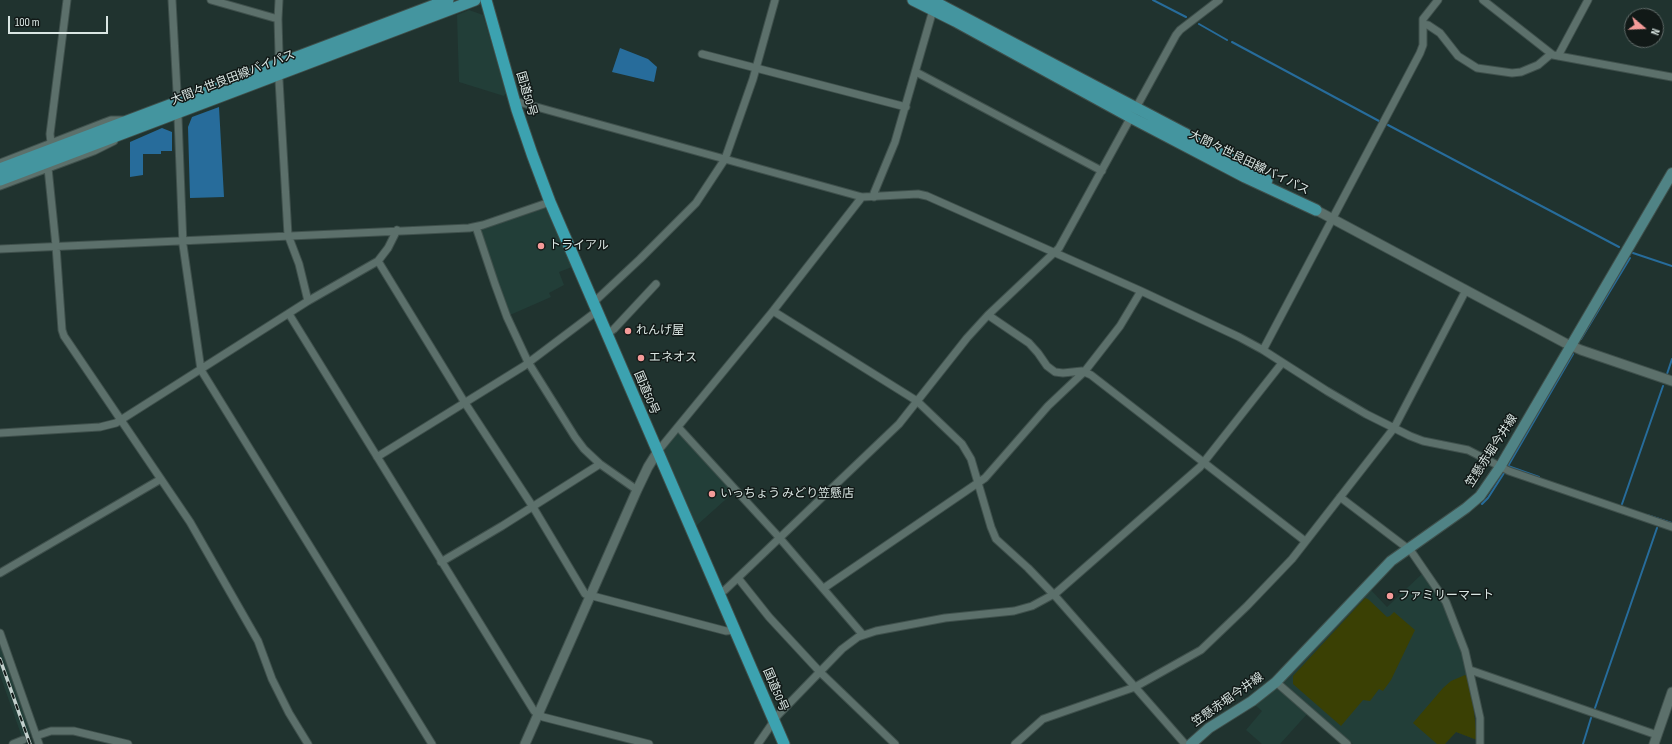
<!DOCTYPE html>
<html>
<head>
<meta charset="utf-8">
<style>
	body { margin:0 }
	#map { position:relative; width:1672px; height:744px; overflow:hidden; background:#20332f; font-family:"Sofia Sans Condensed",sans-serif }
	canvas { display:block }
	.north { position:absolute; left:1624px; top:8px; width:40px; height:40px; box-sizing:border-box; background:#111917; border:1px solid #616b69; border-radius:50%; rotate:109deg; font-size:11px; font-weight:700; line-height:16px; text-align:center; color:#dae6e3 }
	.north::after { content:''; display:block; margin:auto; width:14px; height:18px; background:#f59b99; clip-path:polygon(50% 0,100% 100%,50% 72%,0 100%) }
	.scale { position:absolute; left:8px; top:16px; width:100px; height:18px; box-sizing:border-box; border:2px solid #dae6e3; border-top:0; padding-left:5px; font-size:12px; line-height:14px; white-space:nowrap; color:#dae6e3; -webkit-text-stroke:3px #111917; paint-order:stroke }
</style>
</head>
<body>
<div id="map">
<canvas width="1672" height="744"></canvas>
<div class="north">N</div>
<div class="scale">100 m</div>
</div>
<script>
const ctx = document.querySelector('canvas').getContext('2d');
ctx.lineJoin = 'round';
function fillPath(path, color) { ctx.fillStyle = color; ctx.fill(path, 'evenodd'); }
const poly = rows => new Path2D(rows.map(r => 'M' + r).join(''));
function trace(path, color, width, dash) { ctx.strokeStyle = color; ctx.lineWidth = width; ctx.lineCap = dash ? 'butt' : 'round'; ctx.setLineDash(dash || []); ctx.stroke(path); }
function label(font, color, halo, rows, align = 'center') {
  ctx.font = font + ' "Sofia Sans Condensed","Noto Sans JP",sans-serif'; ctx.lineWidth = 3; ctx.setLineDash([]); ctx.textBaseline = 'middle'; ctx.strokeStyle = halo; ctx.fillStyle = color; for (const [text, x, y, turn = 0] of rows) {
    ctx.save(); ctx.translate(x, y); ctx.rotate((+turn || 0) * Math.PI / 180); ctx.textAlign = isNaN(turn) ? turn : align; if (halo) ctx.strokeText(text, 0, 0); ctx.fillText(text, 0, 0); ctx.restore();
  }
}
fillPath(poly([
	[469,10,483,15,506,93,504,96,459,82,457,15],
	[546,208,572,267,559,272,564,285,549,293,551,297,510,315,480,232,482,229],
	[677,433,679,433,734,492,696,526,664,451,665,448],
	[1423,573,1447,609,1460,647,1471,689,1477,740,1456,732,1445,744,1353,744,1283,682,1370,589,1387,607],
	[0,643,31,732,30,735,22,737,0,675],
	[1276,688,1308,713,1280,744,1262,744,1246,730,1262,711,1255,705]
]), '#223e38');
fillPath(poly([
	[1365,598,1368,599,1387,617,1390,616,1394,612,1415,630,1391,680,1383,691,1379,689,1370,701,1363,700,1341,726,1293,684,1293,676],
	[1465,675,1468,677,1473,702,1477,740,1456,732,1445,744,1437,744,1413,723,1443,688,1451,681]
]), '#3a4004');
fillPath(poly([
	[620,48,648,59,657,67,654,82,612,72],
	[219,107,224,197,190,198,188,127,192,117],
	[162,128,172,132,172,151,161,151,161,154,143,154,143,175,130,177,130,142]
]), '#276c9b');
trace(poly([
	[1153,0,1186,17],
	[1199,24,1227,40],
	[1232,42,1379,121],
	[1388,125,1619,247],
	[1633,253,1672,266],
	[1581,339,1630,258],
	[1667,374,1672,359],
	[1539,477,1508,466,1573,354],
	[1482,504,1488,498,1504,473],
	[1622,504,1663,386],
	[1647,515,1672,523],
	[1595,708,1657,528],
	[1583,744,1591,718]
]), '#276c9b', 2);
const minor = poly([
	[172,0,177,92,183,245,201,370,432,744],
	[211,0,278,19],
	[279,0,278,19,279,54,282,62],
	[1483,0,1553,55,1672,77],
	[1423,24,1428,25,1440,33,1458,56,1477,68,1512,73,1521,72,1538,65,1551,54],
	[702,54,906,107],
	[1558,56,1588,0],
	[916,72,1102,171],
	[278,75,279,80,288,235,299,264,308,301],
	[515,101,862,197,918,194,927,196,1141,291,1239,337,1263,350,1327,391,1366,414,1410,436,1423,441,1468,450,1509,471,1672,527],
	[51,143,50,134,67,0],
	[0,163,103,123,111,120,122,120],
	[48,168,56,246,62,330,64,336,190,522,258,641,272,679,289,713,308,744],
	[0,186,94,151,114,141],
	[874,197,874,193,895,142,933,10],
	[476,227,495,284,507,317,528,362,575,437,584,449,600,464,637,490],
	[0,249,469,228,483,225,550,202],
	[378,261,465,403,533,507,585,594,726,631,735,630],
	[594,302,640,259,696,203,725,159,753,79,775,0],
	[773,311,917,401,962,444,971,459,991,527,996,539,1028,568,1056,597,1185,744],
	[289,314,534,711,543,717,649,744],
	[988,315,1029,343,1038,353,1047,366,1055,372,1063,373,1082,371,1091,375,1305,541],
	[607,334,614,329,656,284],
	[1263,350,1420,53,1423,45,1423,19,1438,0],
	[678,427,777,535,863,635],
	[0,433,100,427,116,423,308,301,378,261,388,248,397,230],
	[658,451,773,311,862,197],
	[377,457,524,366,597,311],
	[1340,497,1411,551,1446,602,1465,651,1480,718,1480,744],
	[441,562,502,526,600,464],
	[0,573,161,479],
	[738,578,769,617,820,672,895,744],
	[824,588,985,478,1048,406,1085,371,1120,326,1141,291],
	[719,593,725,590,899,424,967,338,988,315,1059,248,1176,35,1180,30,1219,0],
	[0,633,39,744],
	[1470,670,1657,735],
	[1276,682,1347,744],
	[36,736,51,731,74,731,128,744],
	[13,744,23,740],
	[758,744,778,715,842,649,858,637,876,631,945,618,1014,611,1032,606,1056,593,1200,467,1282,363],
	[1015,744,1043,719,1135,687,1201,650,1247,606,1292,559,1394,428,1466,290]
]);
const tertiary = poly([
	[1316,210,1565,343,1581,350,1672,381],
	[525,744,637,490,648,467,658,451],
	[1654,744,1672,692]
]);
const secondary = poly([
	[1191,744,1209,728,1252,701,1276,682,1391,561,1466,508,1480,496,1500,467,1672,173]
]);
const primary = poly([
	[913,0,955,21,1132,118,1245,177,1316,210],
	[931,0,1184,133,1267,180],
	[0,169,448,0],
	[0,180,475,0]
]);
const trunk = poly([
	[486,0,517,110,532,154,550,202,784,744]
]);
trace(minor, '#3f504c', 9);
trace(tertiary, '#3f504c', 11);
trace(secondary, '#3f504c', 12);
trace(primary, '#3f504c', 13);
trace(trunk, '#3f504c', 13);
trace(minor, '#5c706b', 7);
trace(tertiary, '#5c706b', 9);
trace(secondary, '#508385', 10);
trace(primary, '#44959f', 11);
trace(trunk, '#3ca2b0', 11);
const rail = poly([
	[0,659,30,744]
]);
trace(rail, '#c3d0cd', 3.5);
trace(rail, '#111917', 2, [6]);
for (const [x, y, r, color] of [
	[541,246,4,"#f59b99"],
	[628,331,4,"#f59b99"],
	[641,358,4,"#f59b99"],
	[712,494,4,"#f59b99"],
	[1390,596,4,"#f59b99"]
]) { const dot = new Path2D(); dot.arc(x, y, r, 0, 2 * Math.PI); ctx.fillStyle = color; ctx.fill(dot); trace(dot, '#111917', 1.5); }
label('12px', '#dae6e3', '#111917', [
	["大間々世良田線バイパス",233,78,-21],
	["国道50号",526,94,74],
	["大間々世良田線バイパス",1249,163,26],
	["国道50号",646,393,67],
	["笠懸赤堀今井線",1492,451,-57],
	["国道50号",775,690,67],
	["笠懸赤堀今井線",1228,700,-35]
]);
label('12px', '#dae6e3', '#111917', [
	["トライアル",549,246],
	["れんげ屋",636,331],
	["エネオス",649,358],
	["いっちょう みどり笠懸店",720,494],
	["ファミリーマート",1398,596]
], 'left');
</script>
</body>
</html>
